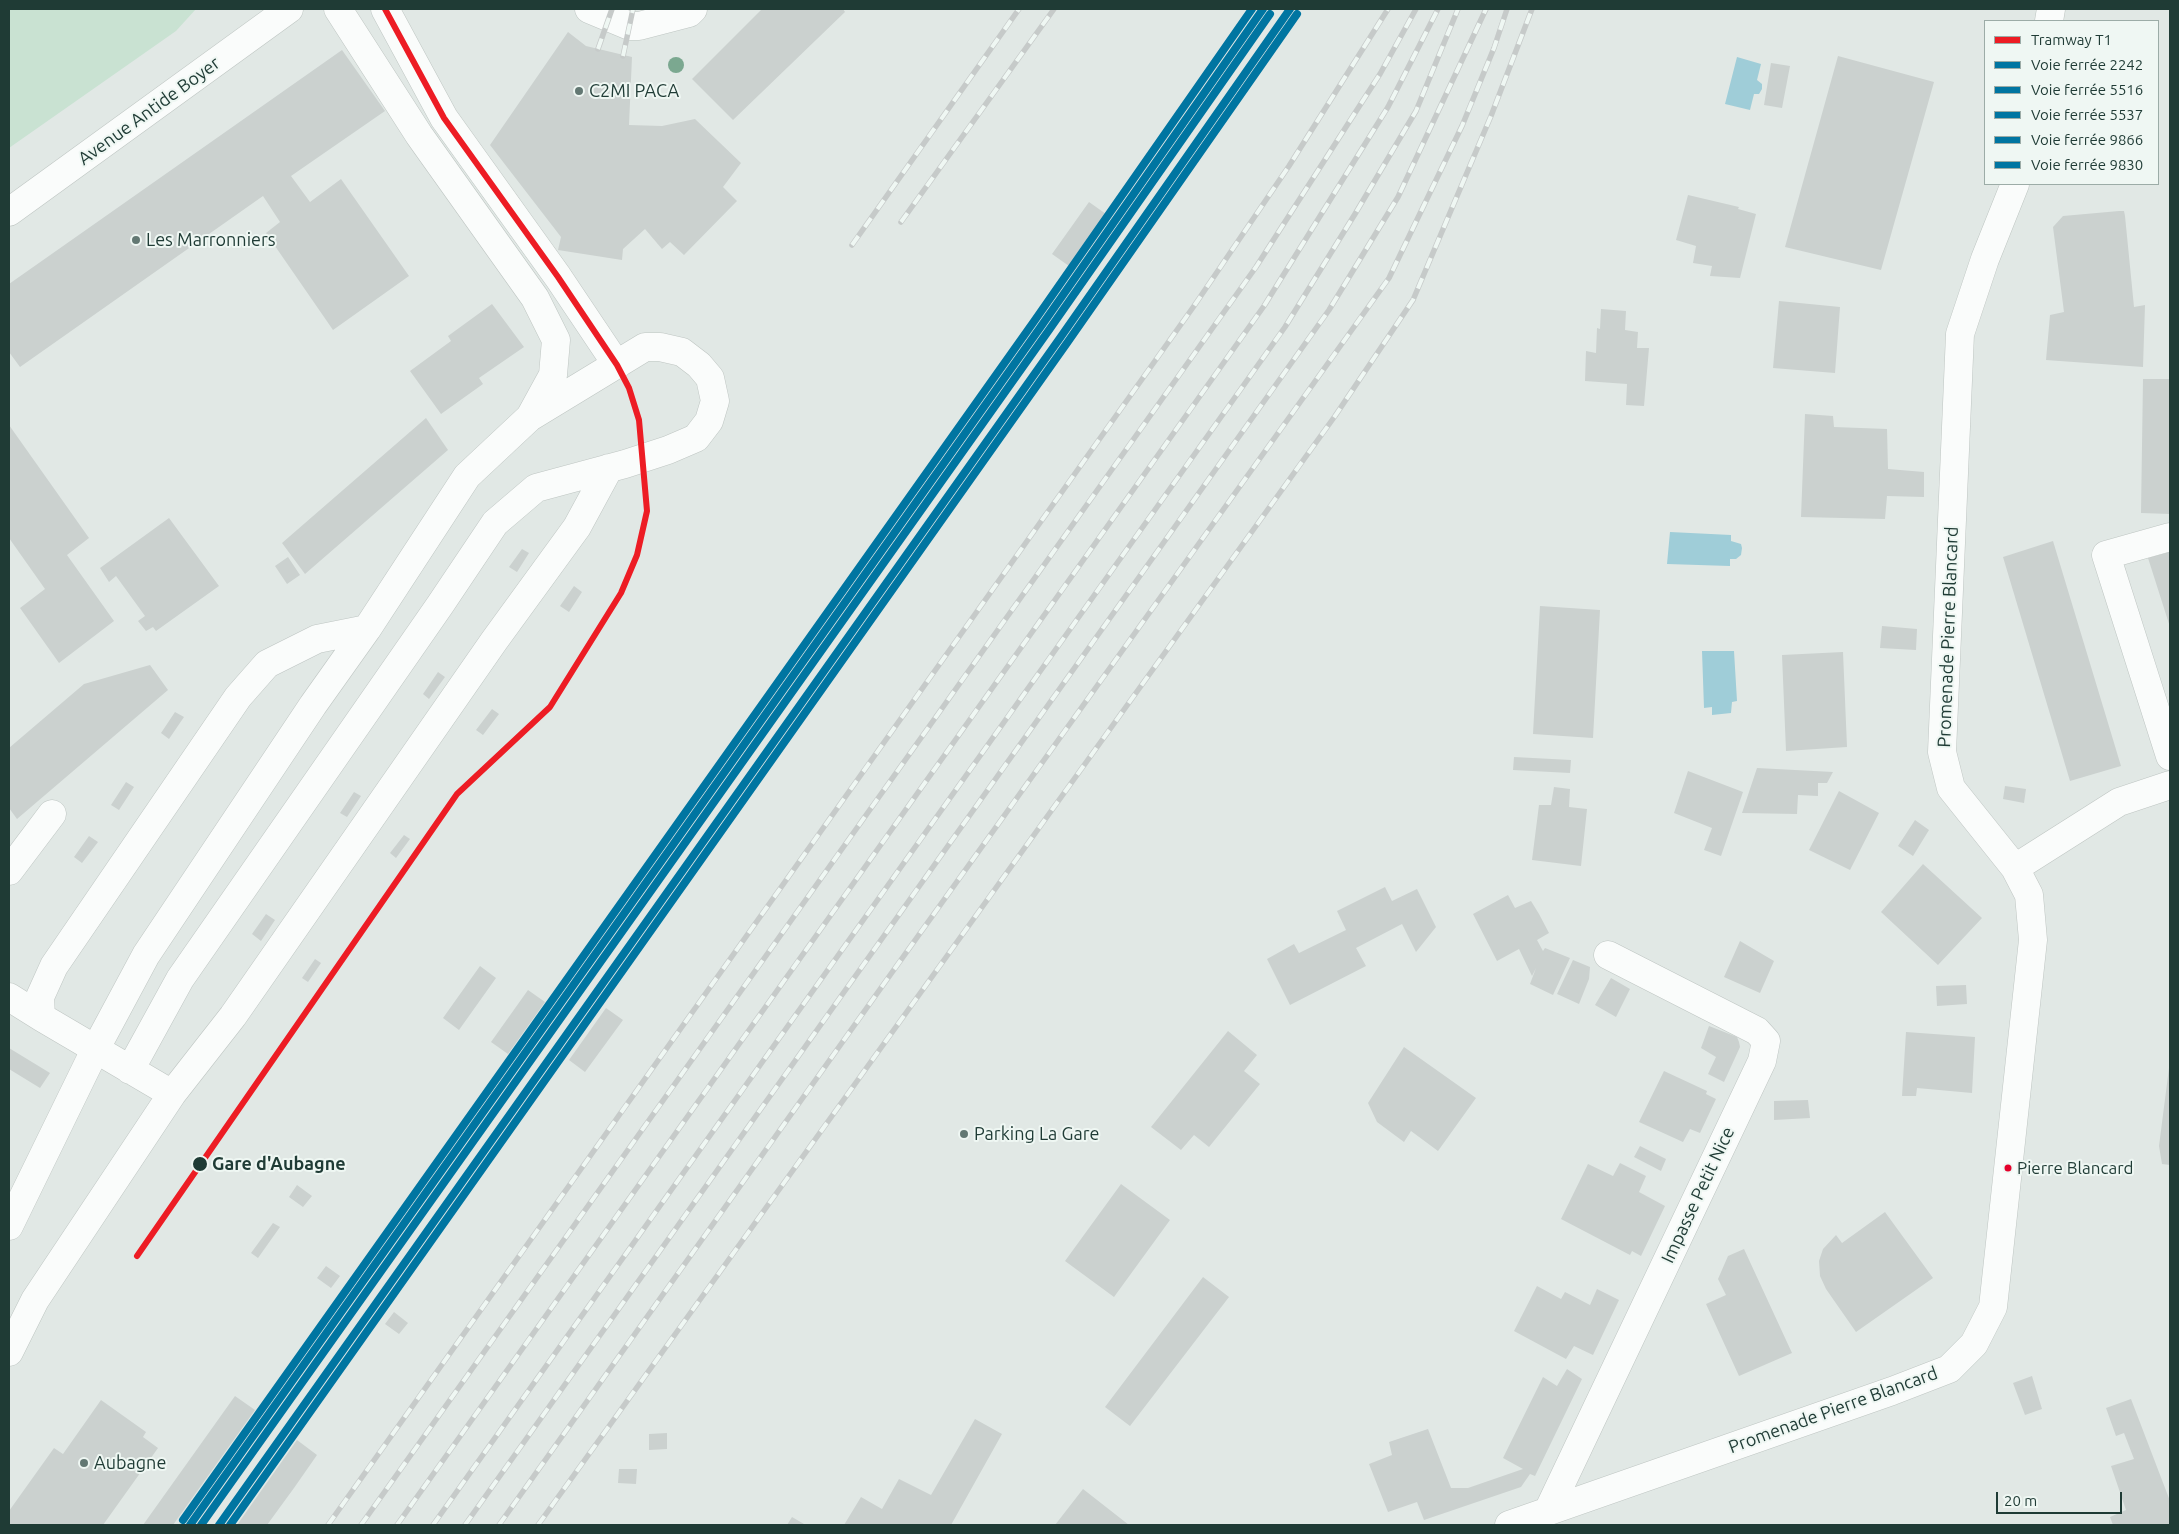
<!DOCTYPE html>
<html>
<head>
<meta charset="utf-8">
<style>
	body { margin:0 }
	#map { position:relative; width:2179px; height:1534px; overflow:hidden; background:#e1e8e5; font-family:Ubuntu,sans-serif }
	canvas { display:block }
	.frame { position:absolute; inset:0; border:10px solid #1f3b35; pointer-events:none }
	.legend { position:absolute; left:1984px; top:20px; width:175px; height:165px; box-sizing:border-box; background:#eff7f3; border:1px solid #9caca7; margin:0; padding:6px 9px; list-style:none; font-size:15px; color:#1f3b35 }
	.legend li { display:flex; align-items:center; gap:10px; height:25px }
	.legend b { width:25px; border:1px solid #9caca7 }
	.scale { position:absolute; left:1996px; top:1492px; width:126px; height:22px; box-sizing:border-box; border:2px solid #1f3b35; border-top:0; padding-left:6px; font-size:15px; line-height:18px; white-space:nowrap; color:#1f3b35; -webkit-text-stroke:4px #eff7f3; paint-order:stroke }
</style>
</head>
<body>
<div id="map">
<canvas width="2179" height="1534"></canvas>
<div class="frame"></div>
<ul class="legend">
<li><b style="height:6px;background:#ed1c24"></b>Tramway T1</li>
<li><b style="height:6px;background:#0075a1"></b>Voie ferrée 2242</li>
<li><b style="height:6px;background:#0075a1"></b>Voie ferrée 5516</li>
<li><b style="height:6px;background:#0075a1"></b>Voie ferrée 5537</li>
<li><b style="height:6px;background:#0075a1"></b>Voie ferrée 9866</li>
<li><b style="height:6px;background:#0075a1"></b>Voie ferrée 9830</li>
</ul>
<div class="scale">20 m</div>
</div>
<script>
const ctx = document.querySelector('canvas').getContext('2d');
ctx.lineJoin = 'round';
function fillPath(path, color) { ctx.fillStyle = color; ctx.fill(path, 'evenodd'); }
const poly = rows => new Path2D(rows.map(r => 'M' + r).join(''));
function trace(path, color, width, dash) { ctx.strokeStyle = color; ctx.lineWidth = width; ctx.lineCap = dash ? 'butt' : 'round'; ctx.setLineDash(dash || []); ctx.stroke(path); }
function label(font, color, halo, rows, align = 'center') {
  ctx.font = font + ' Ubuntu,sans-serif'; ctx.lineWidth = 4; ctx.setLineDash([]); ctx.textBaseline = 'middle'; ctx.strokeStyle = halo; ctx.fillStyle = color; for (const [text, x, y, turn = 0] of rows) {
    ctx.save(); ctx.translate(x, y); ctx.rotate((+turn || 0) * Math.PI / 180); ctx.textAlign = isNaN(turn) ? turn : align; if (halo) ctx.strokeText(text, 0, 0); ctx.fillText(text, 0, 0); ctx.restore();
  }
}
fillPath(poly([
	[9,9,196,9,176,31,9,148]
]), '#c9e2d2');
fillPath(poly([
	[1737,57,1761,64,1757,80,1762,84,1762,89,1759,94,1754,94,1750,110,1725,104],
	[1670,532,1731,535,1731,541,1741,544,1742,548,1741,555,1736,559,1730,559,1730,566,1667,564],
	[1702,651,1734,651,1737,701,1732,702,1731,713,1712,715,1712,707,1704,708]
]), '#9fcdd8');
fillPath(poly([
	[762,9,843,9,845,12,733,120,692,79],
	[568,32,586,46,632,57,629,125,662,126,695,119,741,163,723,187,737,201,684,255,670,242,662,249,645,229,623,249,622,260,558,250,561,237,490,145],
	[342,50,385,111,291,176,310,202,341,179,409,276,333,330,266,233,280,222,263,196,20,367,9,352,9,284],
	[1838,56,1934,82,1881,270,1785,247],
	[1771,63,1790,66,1782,108,1764,105],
	[1688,195,1739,207,1738,209,1756,214,1740,278,1710,276,1712,266,1693,263,1696,246,1676,240],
	[1089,202,1106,214,1069,266,1052,254],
	[2119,211,2124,211,2125,216,2134,307,2145,305,2143,367,2046,360,2050,315,2064,312,2053,227,2063,216],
	[1779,301,1840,307,1835,373,1773,368],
	[492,304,524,347,479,378,483,384,441,414,410,371,451,341,448,336],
	[1601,309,1626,311,1625,330,1638,332,1637,348,1649,348,1644,406,1626,405,1627,384,1585,381,1586,351,1596,353,1597,328,1600,329],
	[2143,379,2170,379,2170,514,2141,513],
	[1805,414,1833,416,1834,427,1887,429,1888,469,1924,472,1924,497,1887,496,1885,519,1801,517],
	[426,418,448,450,305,574,282,543],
	[9,425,89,538,67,555,114,621,59,663,20,608,45,589,9,538],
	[169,518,219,586,156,631,153,627,146,631,138,621,145,616,116,576,109,582,100,568],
	[2053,541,2121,766,2070,781,2003,557],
	[522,549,529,553,517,572,509,567],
	[2170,552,2170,627,2148,558],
	[288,557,300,575,287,584,275,566],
	[574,586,582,592,569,612,560,606],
	[1540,606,1600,610,1593,738,1533,734],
	[1882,626,1917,629,1916,650,1880,648],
	[1843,652,1847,747,1786,751,1782,655],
	[150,665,168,690,17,819,9,808,9,748,84,684],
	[438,672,445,677,429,699,423,694],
	[492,709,499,714,483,735,476,730],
	[175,712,184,717,169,739,161,733],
	[1514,757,1571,760,1570,773,1513,770],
	[1757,768,1833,772,1827,783,1818,783,1818,796,1798,795,1797,814,1742,813],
	[1688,771,1743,792,1721,856,1704,850,1712,828,1674,813],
	[126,782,134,787,119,810,111,805],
	[2005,786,2026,789,2024,803,2003,799],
	[1554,787,1570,789,1569,807,1587,809,1581,866,1532,860,1539,805,1551,805],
	[1839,791,1879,813,1850,870,1809,850],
	[354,792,361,796,347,817,340,813],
	[1915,820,1929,830,1913,856,1898,846],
	[404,835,410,839,396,858,390,853],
	[89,836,98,842,82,863,74,857],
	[1923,864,1982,918,1938,965,1881,912],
	[1385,887,1392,901,1417,889,1436,927,1416,952,1402,924,1356,948,1366,966,1290,1005,1267,959,1294,944,1299,953,1346,930,1337,911],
	[1508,895,1515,908,1531,901,1539,914,1549,933,1537,940,1543,951,1545,948,1570,958,1553,995,1530,984,1536,968,1532,976,1519,949,1497,961,1473,914],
	[266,914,275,920,261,941,252,934],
	[1740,941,1774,961,1760,993,1724,977],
	[315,959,321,963,308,982,302,978],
	[1573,960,1590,967,1589,979,1579,1004,1557,994],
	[480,966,496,978,459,1030,443,1018],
	[1611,978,1630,989,1616,1017,1595,1005],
	[1966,985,1967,1004,1937,1006,1936,986],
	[528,990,545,1002,508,1054,491,1042],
	[606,1008,623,1020,585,1072,569,1060],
	[1709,1026,1737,1037,1739,1042,1740,1047,1724,1082,1708,1074,1716,1057,1701,1048],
	[1228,1031,1257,1055,1244,1071,1260,1084,1209,1147,1194,1135,1181,1150,1151,1127],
	[1906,1032,1975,1037,1972,1093,1917,1088,1916,1096,1902,1096],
	[1404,1047,1476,1098,1438,1151,1411,1131,1404,1142,1377,1122,1368,1103],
	[9,1048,50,1073,40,1088,9,1069],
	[2169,1068,2170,1068,2170,1165,2162,1164,2159,1146],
	[1664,1071,1707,1091,1706,1094,1716,1099,1700,1133,1690,1129,1683,1142,1639,1122],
	[1808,1100,1810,1118,1774,1120,1774,1101],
	[1640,1146,1666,1159,1661,1171,1634,1157],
	[1620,1163,1646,1176,1639,1192,1665,1206,1641,1256,1632,1251,1630,1255,1561,1219,1588,1164,1613,1176],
	[1121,1184,1170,1220,1114,1297,1065,1261],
	[297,1185,312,1196,303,1207,289,1197],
	[1885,1212,1933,1278,1856,1332,1826,1289,1820,1276,1819,1261,1823,1249,1836,1235,1842,1243],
	[273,1223,280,1227,258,1258,251,1253],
	[1744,1249,1792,1353,1739,1376,1706,1304,1726,1295,1718,1279,1728,1256],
	[326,1266,340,1276,331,1288,317,1278],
	[1203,1277,1229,1297,1130,1426,1105,1407],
	[1537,1286,1561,1299,1565,1292,1590,1305,1597,1289,1619,1300,1593,1355,1574,1346,1566,1359,1514,1331],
	[394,1312,408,1323,399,1334,385,1324],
	[1567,1369,1582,1379,1535,1476,1530,1474,1521,1487,1424,1520,1417,1502,1388,1512,1369,1464,1392,1455,1389,1442,1428,1429,1451,1488,1468,1488,1523,1469,1503,1458,1543,1377,1557,1386],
	[2032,1376,2042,1409,2025,1415,2013,1383],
	[235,1396,255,1410,173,1525,143,1525],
	[2131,1399,2170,1501,2170,1525,2113,1525,2110,1517,2126,1510,2111,1466,2134,1459,2124,1433,2116,1436,2106,1408],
	[101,1400,146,1432,143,1437,158,1448,103,1525,9,1525,9,1511,54,1448,63,1454],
	[975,1419,1002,1434,951,1525,844,1525,861,1497,882,1509,899,1479,931,1495],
	[667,1433,667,1449,649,1450,649,1434],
	[297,1440,317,1455,294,1488,267,1525,237,1525],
	[619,1469,637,1469,636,1484,618,1483],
	[1083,1489,1129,1525,1055,1525],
	[792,1517,804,1524,803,1525,787,1525]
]), '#cbd1cf');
const minor = poly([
	[338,9,419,135,535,298,556,340,553,375,530,417],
	[385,9,444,118,558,277,617,365],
	[589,9,630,26,639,26,689,13,693,9],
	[2049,21,2051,9],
	[9,212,289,9],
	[2170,537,2106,555,2170,756],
	[2015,868,2119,802,2170,785],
	[9,871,52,814],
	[9,997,41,1017],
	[172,1094,41,1017,40,997,54,966,238,697,267,664,317,639,367,629],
	[9,1226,95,1050,146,955,313,705,367,629,467,476,530,417,645,347,660,347,682,352,699,365,710,378,715,401,709,421,696,438,668,450,625,464,536,488,495,523,440,605,180,979,130,1070],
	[9,1352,35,1300,172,1094,233,1016,494,641,577,527,609,468],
	[1548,1511,1762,1061,1766,1041,1757,1031,1608,955],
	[1509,1525,1892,1391,1949,1369,1974,1344,1993,1307,2033,940,2029,895,2015,868,1951,788,1942,752,1960,334,1985,259,2015,184]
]);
trace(minor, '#bec5c2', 29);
trace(minor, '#fafcfb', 28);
const rail = poly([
	[598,49,612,9],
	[623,56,633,9],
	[901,222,1054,9],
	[852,245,1019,9],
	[328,1525,1194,306,1289,166,1388,9],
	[361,1525,1256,267,1380,74,1416,9],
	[397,1525,1264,306,1388,107,1438,9],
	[433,1525,1285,327,1355,214,1416,111,1458,9],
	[465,1525,1329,310,1398,197,1486,9],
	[499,1525,893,971,1389,278,1462,126,1494,48,1507,9],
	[538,1525,1335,416,1413,300,1491,116,1532,9]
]);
trace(rail, '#c6cac9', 5.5);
trace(rail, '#eff7f3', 4, [11]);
trace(poly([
	[190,1525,1042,325,1263,9]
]), '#0075a1', 8);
trace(poly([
	[201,1525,1049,330,1270,14]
]), '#0075a1', 8);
trace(poly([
	[219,1525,1060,338,1290,9]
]), '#0075a1', 8);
trace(poly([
	[183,1520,1035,320,1252,9]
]), '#0075a1', 8);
trace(poly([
	[230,1525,1067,343,1297,14]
]), '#0075a1', 8);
trace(poly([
	[137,1256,457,794,550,707,621,593,637,555,647,511,639,420,629,388,617,365,558,277,444,118,385,9]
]), '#ed1c24', 6);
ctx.fillStyle = '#7ba890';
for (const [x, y] of [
	[676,65]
]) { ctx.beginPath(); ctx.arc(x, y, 8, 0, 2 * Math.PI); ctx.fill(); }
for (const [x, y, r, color] of [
	[579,91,5,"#637873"],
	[136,240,5,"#637873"],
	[964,1134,5,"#637873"],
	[200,1164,8,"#1f3b35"],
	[2008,1168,4.5,"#e4002b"],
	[84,1463,5,"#637873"]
]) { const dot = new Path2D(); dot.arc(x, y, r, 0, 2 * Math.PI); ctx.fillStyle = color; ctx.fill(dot); trace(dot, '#eff7f3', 2); }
label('17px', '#1f3b35', '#eff7f3', [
	["Pierre Blancard",2017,1168]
], 'left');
label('18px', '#1f3b35', '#eff7f3', [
	["C2MI PACA",589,91],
	["Les Marronniers",146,240],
	["Parking La Gare",974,1134],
	["Aubagne",94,1463]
], 'left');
label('18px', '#1f3b35', '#eff7f3', [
	["Avenue Antide Boyer",149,111,-36],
	["Promenade Pierre Blancard",1948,637,-88],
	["Impasse Petit Nice",1698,1195,-65],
	["Promenade Pierre Blancard",1833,1410,-20]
]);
label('bold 18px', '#1f3b35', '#eff7f3', [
	["Gare d'Aubagne",212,1164]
], 'left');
</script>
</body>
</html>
